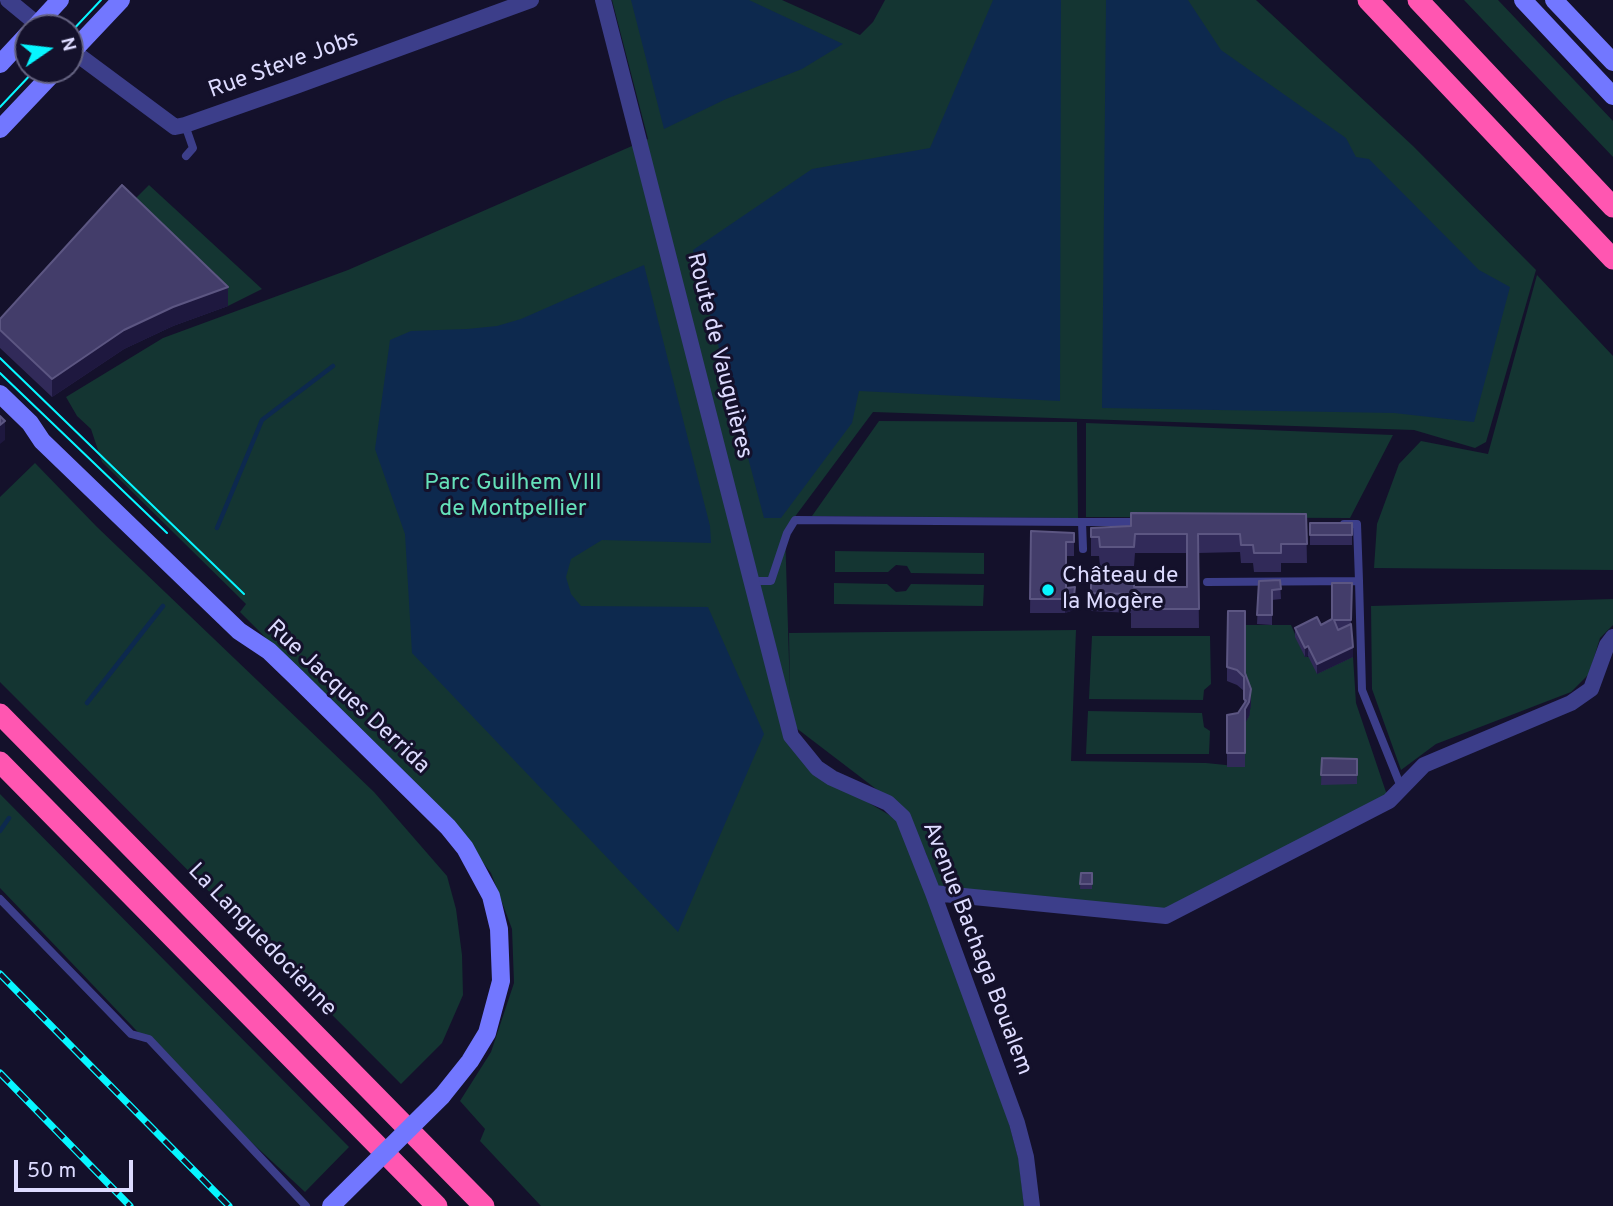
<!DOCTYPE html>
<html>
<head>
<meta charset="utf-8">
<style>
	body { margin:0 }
	#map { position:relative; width:1613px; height:1206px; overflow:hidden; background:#14112b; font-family:Overpass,sans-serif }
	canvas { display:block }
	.north { position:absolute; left:14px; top:14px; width:70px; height:70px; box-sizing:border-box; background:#14112b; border:2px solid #646280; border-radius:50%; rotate:76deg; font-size:19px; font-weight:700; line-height:28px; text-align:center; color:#dddbff }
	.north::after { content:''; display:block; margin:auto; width:24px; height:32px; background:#07f6ff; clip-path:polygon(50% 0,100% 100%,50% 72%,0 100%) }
	.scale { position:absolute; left:14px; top:1160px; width:119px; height:32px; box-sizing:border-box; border:4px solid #dddbff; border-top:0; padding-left:9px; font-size:21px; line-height:24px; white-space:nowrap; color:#dddbff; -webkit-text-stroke:5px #14112b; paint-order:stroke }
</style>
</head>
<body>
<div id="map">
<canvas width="1613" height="1206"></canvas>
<div class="north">N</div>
<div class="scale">50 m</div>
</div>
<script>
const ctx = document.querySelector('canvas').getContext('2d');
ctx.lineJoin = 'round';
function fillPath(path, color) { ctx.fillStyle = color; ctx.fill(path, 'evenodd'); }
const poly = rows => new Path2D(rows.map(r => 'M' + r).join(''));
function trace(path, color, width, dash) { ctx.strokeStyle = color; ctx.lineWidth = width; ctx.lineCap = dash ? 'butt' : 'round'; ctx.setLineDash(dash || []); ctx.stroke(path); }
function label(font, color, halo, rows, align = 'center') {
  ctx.font = font + ' Overpass,sans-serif'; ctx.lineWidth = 6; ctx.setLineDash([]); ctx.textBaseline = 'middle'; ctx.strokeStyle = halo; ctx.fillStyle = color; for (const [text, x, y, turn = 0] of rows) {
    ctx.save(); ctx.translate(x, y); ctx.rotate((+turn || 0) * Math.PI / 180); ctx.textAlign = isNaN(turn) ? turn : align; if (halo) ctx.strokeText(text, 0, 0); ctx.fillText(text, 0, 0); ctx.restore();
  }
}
fillPath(poly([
	[612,0,782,0,860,35,873,22,885,0,1256,0,1413,146,1536,270,1486,442,1475,448,1414,430,873,412,785,530,790,694,789,633,1076,630,1071,761,1206,763,1245,767,1245,723,1249,716,1251,703,1245,687,1245,625,1291,625,1305,657,1353,657,1356,703,1389,801,1166,916,936,893,926,853,901,808,791,724,815,771,896,819,928,898,1007,1116,1019,1161,1024,1206,541,1206,480,1141,485,1129,460,1101,491,1052,514,983,512,929,491,873,455,827,240,612,246,604,102,462,91,429,77,416,66,397,163,338,348,270,648,139],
	[1464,0,1498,0,1613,121,1613,157],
	[149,185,262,289,228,306,126,208],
	[1537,275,1613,356,1613,570,1374,568,1377,524,1399,464,1421,441,1488,454],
	[879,421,1077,422,1078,518,812,516],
	[1086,423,1393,435,1350,518,1086,517],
	[35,463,97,527,374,792,447,876,456,909,462,955,463,995,442,1043,401,1084,0,682,0,497],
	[835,551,984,553,984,574,911,573,907,566,896,565,888,572,835,572],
	[834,583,887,584,896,592,906,591,911,584,984,585,983,606,834,604],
	[1613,599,1613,625,1600,638,1589,674,1571,692,1436,744,1401,770,1372,689,1371,606],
	[1092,636,1210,636,1211,684,1204,690,1203,700,1089,699],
	[1088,711,1202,713,1204,727,1210,731,1209,754,1086,754],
	[0,794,349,1147,305,1192,179,1075,0,888]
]), '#143532');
fillPath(poly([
	[631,0,749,0,843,44,802,69,726,99,664,129],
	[993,0,1061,0,1060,401,859,391,852,423,781,518,764,518,693,250,812,169,930,148],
	[1106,0,1188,0,1221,50,1346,138,1356,157,1369,159,1479,270,1510,287,1474,422,1394,413,1102,408],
	[644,265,710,526,711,543,602,540,571,559,566,577,571,594,581,606,708,607,764,734,678,932,412,653,405,534,375,449,390,340,411,331,467,329,497,326,521,319]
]), '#0d294e');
trace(poly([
	[217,528,262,420,333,366],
	[87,703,163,606],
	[0,831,9,818]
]), '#0d294e', 4.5);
trace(poly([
	[185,125,193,148,186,156],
	[1082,522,1138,522],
	[752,581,771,581,787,533,795,520,1082,522,1083,549],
	[1359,581,1362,690,1401,787],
	[1207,582,1359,581,1357,524,1344,524],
	[0,899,131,1034,149,1039,306,1206]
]), '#3c3e8a', 8);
trace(poly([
	[8,0,42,28],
	[603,0,791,736,817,768,832,778,888,803,903,817,933,893,1017,1123,1026,1157,1032,1206],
	[70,49,175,127,185,125,296,86,531,0],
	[933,893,1166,916,1389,801,1424,765,1571,703,1591,689,1607,645,1613,637]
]), '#3c3e8a', 16);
trace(poly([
	[1523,0,1613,96],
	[1554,0,1613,62],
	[34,28,60,0],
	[70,54,121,0],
	[0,64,28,34],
	[0,129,56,70],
	[0,394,30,423,42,441,239,631,269,651,297,678,448,827,465,848,491,896,499,929,501,981,487,1033,470,1061,442,1096]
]), '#7277ff', 18);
trace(poly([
	[1368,0,1613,259],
	[1418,0,1613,207],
	[0,714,484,1206],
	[0,762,437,1206]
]), '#ff56b1', 21);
trace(poly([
	[70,33,101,0],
	[0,107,35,70],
	[0,358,244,594],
	[0,373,167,533]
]), '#07f6ff', 2);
const rail = poly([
	[0,974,229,1206],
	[0,1073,130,1206]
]);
trace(rail, '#07f6ff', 7);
trace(rail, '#14112b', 4.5, [13]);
trace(poly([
	[331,1206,442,1096]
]), '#7277ff', 18);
fillPath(poly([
	[228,306,173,326,124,349,52,397,0,348,0,319],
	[1306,514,1307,563,1281,563,1281,572,1254,572,1253,563,1241,563,1240,552,1198,553,1199,628,1131,628,1131,613,1091,611,1091,583,1134,587,1187,587,1187,553,1135,553,1134,566,1100,566,1099,556,1091,556,1091,537,1131,526],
	[1310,523,1352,523,1352,545,1310,545],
	[1031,531,1074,533,1074,556,1066,556,1066,588,1074,610,1065,613,1030,613],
	[1280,580,1281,599,1272,600,1272,625,1257,624,1259,581],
	[1352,583,1351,624,1353,657,1317,674,1308,656,1305,657,1295,637,1295,628,1321,625,1332,619],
	[1227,614,1245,673,1251,703,1249,716,1245,723,1245,767,1227,767,1227,715,1238,713,1244,704,1244,691,1237,685,1227,681],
	[1322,758,1357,759,1357,784,1321,785],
	[1081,873,1092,873,1092,889,1080,889]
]), '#312a59');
fillPath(poly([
	[228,287,228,306,173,326,124,349,52,397,52,379,124,330,173,307],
	[5,421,5,440,0,444,0,425],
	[1075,587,1074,610,1065,613,1065,599],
	[1308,646,1308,656,1305,657,1305,648],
	[1353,647,1353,657,1317,674,1317,664],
	[1251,689,1251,703,1249,716,1245,723,1245,767,1245,709]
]), '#1e183f');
const building = poly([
	[122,185,228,287,173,307,124,330,52,379,0,330,0,319,122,185],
	[0,416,5,421,0,425,0,416],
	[1131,513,1306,514,1307,544,1281,544,1281,553,1254,553,1253,545,1241,545,1240,534,1198,534,1199,609,1131,609,1131,594,1091,593,1091,583,1099,583,1099,573,1134,573,1134,587,1187,587,1187,534,1135,534,1134,547,1100,547,1099,537,1091,537,1091,528,1131,526,1131,513],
	[1310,523,1352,523,1352,535,1310,535,1310,523],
	[1031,531,1074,533,1074,542,1066,542,1066,588,1075,587,1074,596,1065,599,1030,599,1031,531],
	[1280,580,1281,589,1272,590,1272,615,1257,615,1259,581,1280,580],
	[1332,583,1352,583,1351,620,1334,620,1338,630,1351,624,1353,647,1317,664,1308,646,1305,648,1295,628,1317,617,1321,625,1332,619,1332,583],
	[1228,611,1245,611,1245,673,1251,689,1249,702,1245,709,1245,753,1227,753,1227,715,1238,713,1246,701,1244,699,1244,677,1237,670,1227,667,1228,611],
	[1322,758,1357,759,1357,775,1321,775,1322,758],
	[1081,873,1092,873,1092,884,1080,884,1081,873]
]);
fillPath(building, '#433d6a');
trace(building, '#5c5682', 2);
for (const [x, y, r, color] of [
	[1048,590,7,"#07f6ff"]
]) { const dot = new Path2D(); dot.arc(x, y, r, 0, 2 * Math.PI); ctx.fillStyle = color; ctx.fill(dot); trace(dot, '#14112b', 2.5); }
label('23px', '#dddbff', '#14112b', [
	["Rue Steve Jobs",284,66,-20],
	["Route de Vauguières",718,356,76],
	["Rue Jacques Derrida",347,698,43],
	["La Languedocienne",261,941,46],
	["Avenue Bachaga Boualem",976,949,69]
]);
label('23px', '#65e1ba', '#14112b', [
	["Parc Guilhem VIII",513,484],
	["de Montpellier",513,510]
]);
label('23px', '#dddbff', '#14112b', [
	["Château de",1062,577],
	["la Mogère",1062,603]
], 'left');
</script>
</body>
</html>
